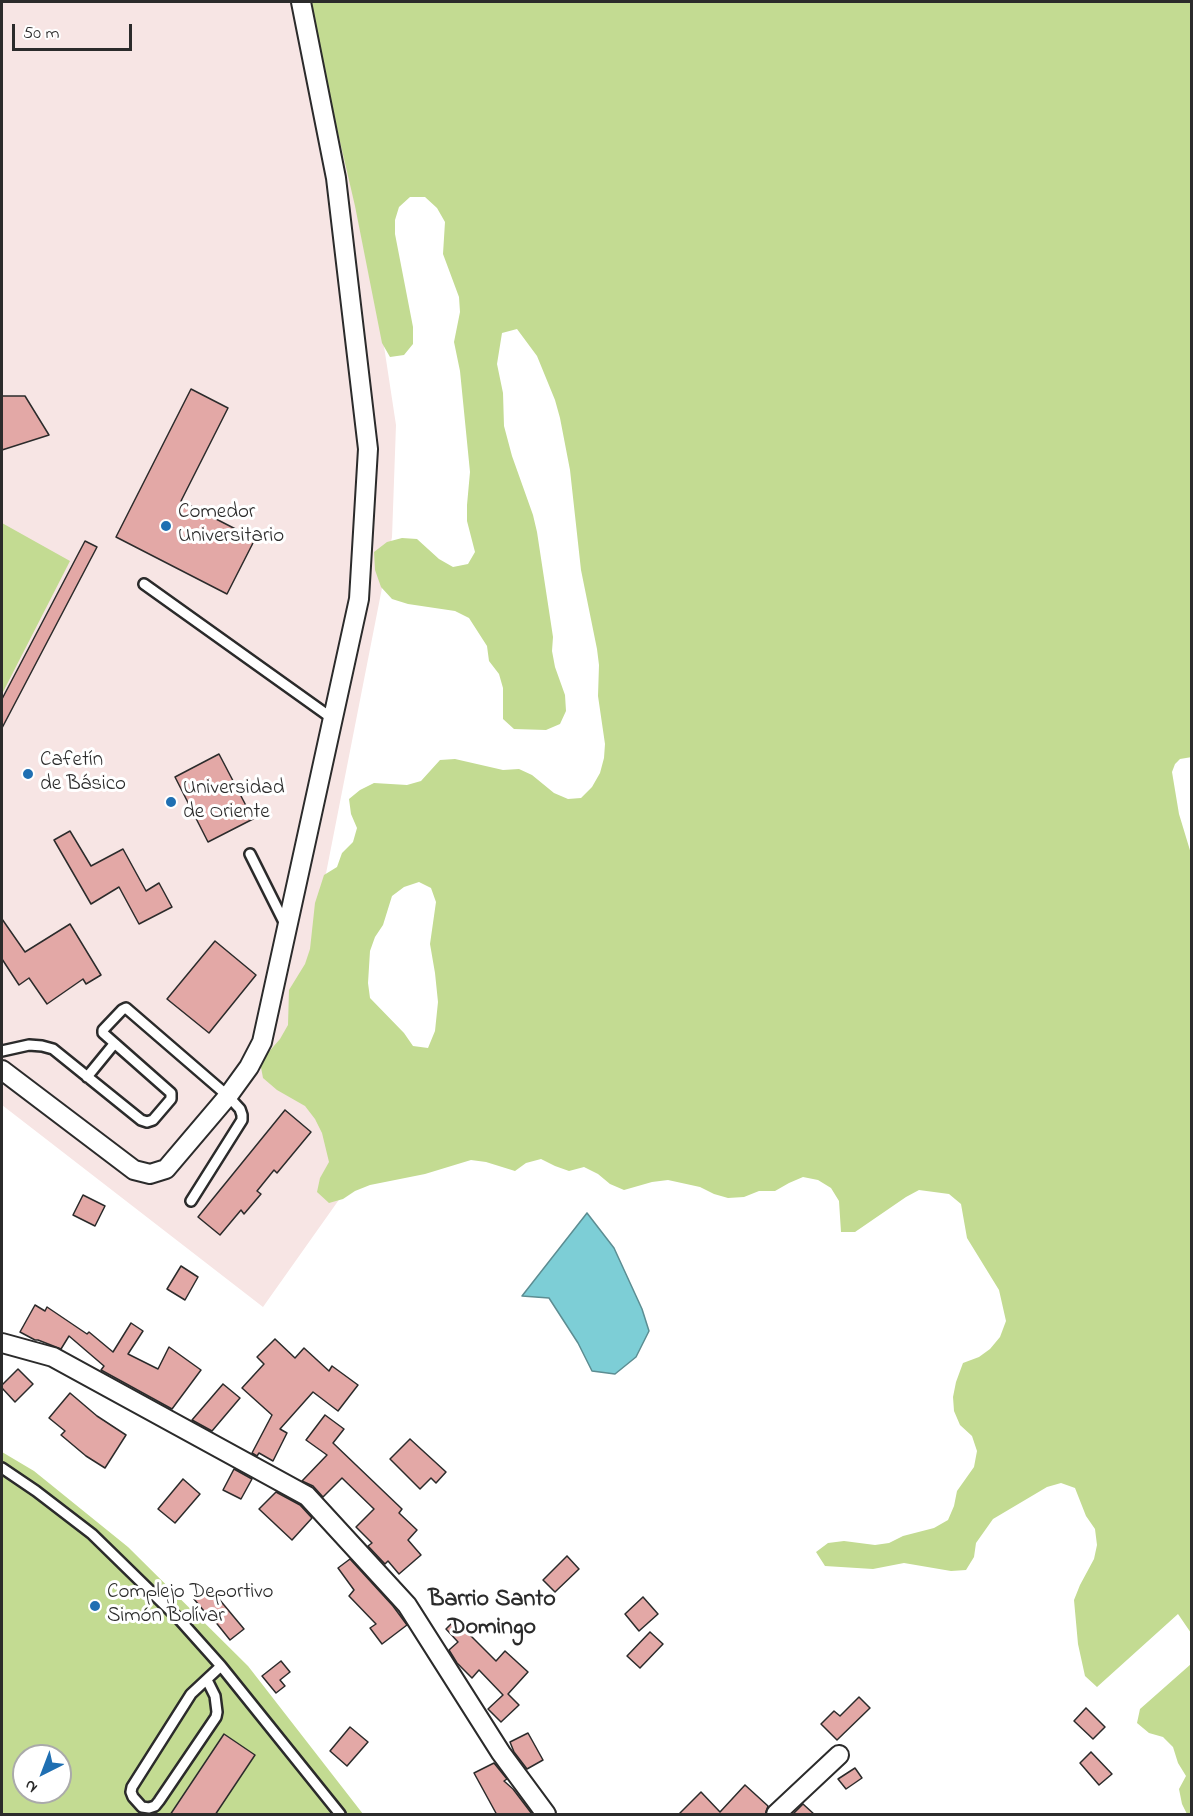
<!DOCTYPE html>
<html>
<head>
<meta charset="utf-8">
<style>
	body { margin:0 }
	#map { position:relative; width:1193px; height:1816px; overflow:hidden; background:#fff; font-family:"Indie Flower",sans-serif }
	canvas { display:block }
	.frame { position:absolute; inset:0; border:3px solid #2b2b2b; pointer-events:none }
	.north { position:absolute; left:12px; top:1744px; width:60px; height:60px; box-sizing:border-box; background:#fff; border:2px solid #aaa; border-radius:50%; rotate:222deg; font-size:16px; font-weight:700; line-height:24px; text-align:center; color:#2b2b2b }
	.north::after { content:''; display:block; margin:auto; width:21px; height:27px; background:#1f6fb2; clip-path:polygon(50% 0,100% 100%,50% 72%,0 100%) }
	.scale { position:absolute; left:12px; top:24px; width:120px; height:27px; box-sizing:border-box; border:3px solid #2b2b2b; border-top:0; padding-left:8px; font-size:18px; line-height:21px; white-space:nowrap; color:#2b2b2b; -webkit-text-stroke:4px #fff; paint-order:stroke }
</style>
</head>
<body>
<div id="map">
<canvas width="1193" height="1816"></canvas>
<div class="frame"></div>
<div class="north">N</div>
<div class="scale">50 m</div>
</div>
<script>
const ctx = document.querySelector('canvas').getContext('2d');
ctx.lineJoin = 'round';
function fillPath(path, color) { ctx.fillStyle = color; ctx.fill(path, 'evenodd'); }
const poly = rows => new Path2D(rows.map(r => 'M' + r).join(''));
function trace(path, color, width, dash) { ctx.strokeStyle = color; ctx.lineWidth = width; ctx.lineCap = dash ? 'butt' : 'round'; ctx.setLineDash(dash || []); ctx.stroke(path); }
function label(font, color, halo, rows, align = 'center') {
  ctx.font = font + ' "Indie Flower",sans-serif'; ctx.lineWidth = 6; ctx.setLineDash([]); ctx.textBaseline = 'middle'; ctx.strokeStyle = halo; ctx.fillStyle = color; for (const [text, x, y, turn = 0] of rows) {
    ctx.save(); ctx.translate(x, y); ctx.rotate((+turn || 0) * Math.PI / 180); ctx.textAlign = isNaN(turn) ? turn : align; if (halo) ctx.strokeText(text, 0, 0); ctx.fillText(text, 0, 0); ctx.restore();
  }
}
fillPath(poly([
	[2,2,328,2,359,182,396,425,392,537,288,1067,377,1146,263,1307,2,1105]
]), '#f7e5e4');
fillPath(poly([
	[310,2,1191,2,1192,757,1180,759,1175,764,1172,772,1179,814,1192,857,1191,1633,1178,1614,1097,1687,1085,1676,1078,1644,1074,1600,1080,1585,1094,1559,1097,1545,1095,1529,1086,1516,1075,1488,1061,1483,1047,1487,993,1519,976,1543,974,1557,966,1570,951,1571,904,1563,873,1569,825,1566,816,1552,828,1543,844,1541,875,1545,889,1543,903,1536,934,1528,948,1520,954,1506,957,1491,974,1467,977,1451,972,1436,960,1425,954,1411,953,1397,956,1382,963,1363,979,1357,990,1349,1000,1337,1006,1321,999,1290,967,1238,961,1204,949,1194,919,1190,906,1197,855,1232,841,1232,839,1201,831,1188,818,1180,803,1177,789,1183,775,1191,759,1191,744,1197,728,1198,714,1194,700,1187,668,1180,652,1182,624,1190,610,1184,598,1174,584,1167,569,1171,555,1166,541,1159,526,1163,515,1171,486,1162,471,1160,425,1174,370,1185,355,1191,343,1199,329,1203,317,1192,320,1178,329,1162,322,1133,315,1119,305,1106,277,1090,263,1078,260,1062,280,1039,288,1025,289,990,305,964,310,949,315,903,324,875,337,867,342,853,353,842,357,828,351,814,349,799,360,790,374,783,407,785,421,781,440,760,455,759,503,770,519,769,532,775,554,793,568,799,581,798,592,787,600,773,604,758,605,744,598,696,599,665,597,649,581,570,570,470,560,418,555,400,537,356,517,329,502,333,497,364,503,393,504,426,512,456,533,515,537,532,553,637,552,651,555,667,565,695,566,711,560,724,546,730,514,729,503,719,503,688,499,674,489,661,487,646,469,618,455,611,408,604,392,599,381,587,375,570,374,552,387,542,402,538,417,539,439,559,453,567,468,564,475,552,467,521,467,505,470,472,460,371,454,342,460,312,459,297,443,254,445,222,437,208,425,197,410,197,399,207,395,220,395,234,413,327,413,344,404,355,390,357,382,343,355,206,321,60],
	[419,882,431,888,436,902,430,944,435,973,438,1002,435,1031,428,1048,413,1046,404,1033,370,998,368,983,370,951,375,937,383,925,392,896,404,887],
	[2,523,70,561,2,694],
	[2,1452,34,1471,128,1547,248,1666,363,1814,2,1814],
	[24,1756,60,1756,60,1792,24,1792],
	[1191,1664,1192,1814,1187,1814,1182,1804,1179,1789,1186,1776,1178,1763,1173,1747,1163,1737,1149,1733,1137,1723,1140,1709]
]), '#c3db92');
const water = poly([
	[587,1213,614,1248,642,1309,649,1331,636,1357,615,1374,592,1371,578,1343,549,1298,522,1296,587,1213]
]);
fillPath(water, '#7dced6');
trace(water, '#5c8d92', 1.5);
const building = poly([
	[191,389,228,408,181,501,255,539,227,594,116,537,191,389],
	[2,396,25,396,49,435,2,450,2,396],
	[85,541,97,547,2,728,2,699,85,541],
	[219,754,253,819,208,842,175,777,219,754],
	[70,831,91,866,123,849,146,891,159,883,172,907,139,924,119,887,91,904,54,840,70,831],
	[2,919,25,952,70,924,101,975,86,984,83,979,47,1004,29,978,19,985,2,959,2,919],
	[215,941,256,975,209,1033,167,999,215,941],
	[285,1110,311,1132,277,1173,274,1170,257,1191,261,1194,244,1214,241,1210,220,1235,198,1217,285,1110],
	[83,1195,105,1206,95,1226,73,1215,83,1195],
	[181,1266,198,1277,185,1300,167,1289,181,1266],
	[35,1305,45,1311,47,1307,87,1334,89,1332,113,1352,131,1323,143,1331,128,1354,158,1369,169,1347,201,1370,172,1409,101,1370,104,1366,69,1336,61,1349,38,1340,35,1340,20,1332,35,1305],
	[275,1339,295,1358,304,1348,329,1371,332,1366,358,1385,338,1411,313,1392,280,1429,287,1433,273,1461,259,1453,257,1456,252,1453,272,1415,242,1388,264,1364,257,1357,275,1339],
	[18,1369,33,1384,15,1402,2,1388,2,1385,18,1369],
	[223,1384,240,1398,212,1431,192,1420,223,1384],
	[70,1393,97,1416,126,1435,105,1468,86,1456,61,1435,65,1431,49,1418,70,1393],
	[325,1415,344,1429,333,1443,402,1509,399,1513,417,1530,408,1540,421,1555,399,1574,388,1561,385,1564,368,1546,372,1543,356,1527,374,1509,342,1478,323,1497,313,1486,302,1481,327,1455,306,1440,325,1415],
	[410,1439,446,1472,436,1483,431,1478,420,1489,390,1459,410,1439],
	[234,1469,252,1479,241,1499,223,1490,234,1469],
	[183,1479,200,1494,175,1523,158,1509,183,1479],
	[276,1492,300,1505,312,1518,292,1540,259,1509,276,1492],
	[567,1556,579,1569,555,1592,543,1580,567,1556],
	[350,1559,393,1606,407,1625,382,1644,370,1628,376,1624,349,1596,354,1590,338,1568,350,1559],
	[209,1587,244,1629,230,1640,210,1615,208,1616,194,1599,209,1587],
	[643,1597,658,1614,639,1631,625,1614,643,1597],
	[455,1620,496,1661,505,1651,528,1672,508,1694,519,1705,501,1722,488,1709,503,1695,479,1670,472,1678,457,1663,449,1650,458,1642,446,1629,455,1620],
	[650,1632,663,1644,640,1668,627,1656,650,1632],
	[281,1661,290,1672,280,1680,285,1686,276,1693,262,1676,281,1661],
	[859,1697,870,1708,837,1740,821,1724,834,1711,840,1716,859,1697],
	[1086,1708,1105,1727,1093,1739,1074,1721,1086,1708],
	[350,1727,368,1742,347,1766,330,1751,350,1727],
	[528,1733,543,1760,527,1769,514,1752,510,1742,528,1733],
	[224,1734,255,1755,215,1815,170,1815,224,1734],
	[1091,1752,1112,1774,1099,1785,1080,1763,1091,1752],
	[494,1763,507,1779,504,1781,513,1789,532,1814,497,1815,474,1773,494,1763],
	[855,1768,862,1778,846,1789,838,1779,855,1768],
	[745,1785,768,1806,765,1815,678,1815,701,1792,720,1812,745,1785],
	[803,1804,815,1815,792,1815,803,1804]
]);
fillPath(building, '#e3a8a6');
trace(building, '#2b2b2b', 1.5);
const service = poly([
	[144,584,333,719],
	[250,854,286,926],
	[2,1051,29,1045,42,1046,53,1049,141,1120,147,1122,153,1120,171,1099,171,1093,103,1033,103,1030,122,1010,126,1008,228,1096,240,1109,242,1115,242,1120,191,1201],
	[87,1077,114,1044],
	[2,1468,36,1491,92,1534,179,1619,221,1666,340,1814],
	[207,1680,215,1696,217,1712,216,1717,159,1801,155,1806,149,1808,142,1807,133,1797,131,1792,132,1787,191,1694,221,1666]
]);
const minor = poly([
	[2,1070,134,1170,150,1174,166,1169,228,1096,249,1067,262,1042,359,599,368,449,336,178,301,2],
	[2,1343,53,1357,307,1496,407,1605,501,1753,546,1814],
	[776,1814,839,1755]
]);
trace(service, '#2b2b2b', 14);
trace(minor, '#2b2b2b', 22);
trace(service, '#fff', 9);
trace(minor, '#fff', 18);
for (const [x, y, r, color] of [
	[166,526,6,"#1f6fb2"],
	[28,774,6,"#1f6fb2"],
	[171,802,6,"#1f6fb2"],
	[95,1606,6,"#1f6fb2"]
]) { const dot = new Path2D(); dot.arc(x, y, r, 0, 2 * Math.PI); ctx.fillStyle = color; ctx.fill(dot); trace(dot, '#fff', 2); }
label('21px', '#2b2b2b', '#fff', [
	["Comedor",178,514],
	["Universitario",178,538],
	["Cafetín",40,762],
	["de Básico",40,786],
	["Universidad",183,790],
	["de Oriente",183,814],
	["Complejo Deportivo",107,1594],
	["Simón Bolívar",107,1618]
], 'left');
label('bold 24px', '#2b2b2b', '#fff', [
	["Barrio Santo",492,1601],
	["Domingo",492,1629]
]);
</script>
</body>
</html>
